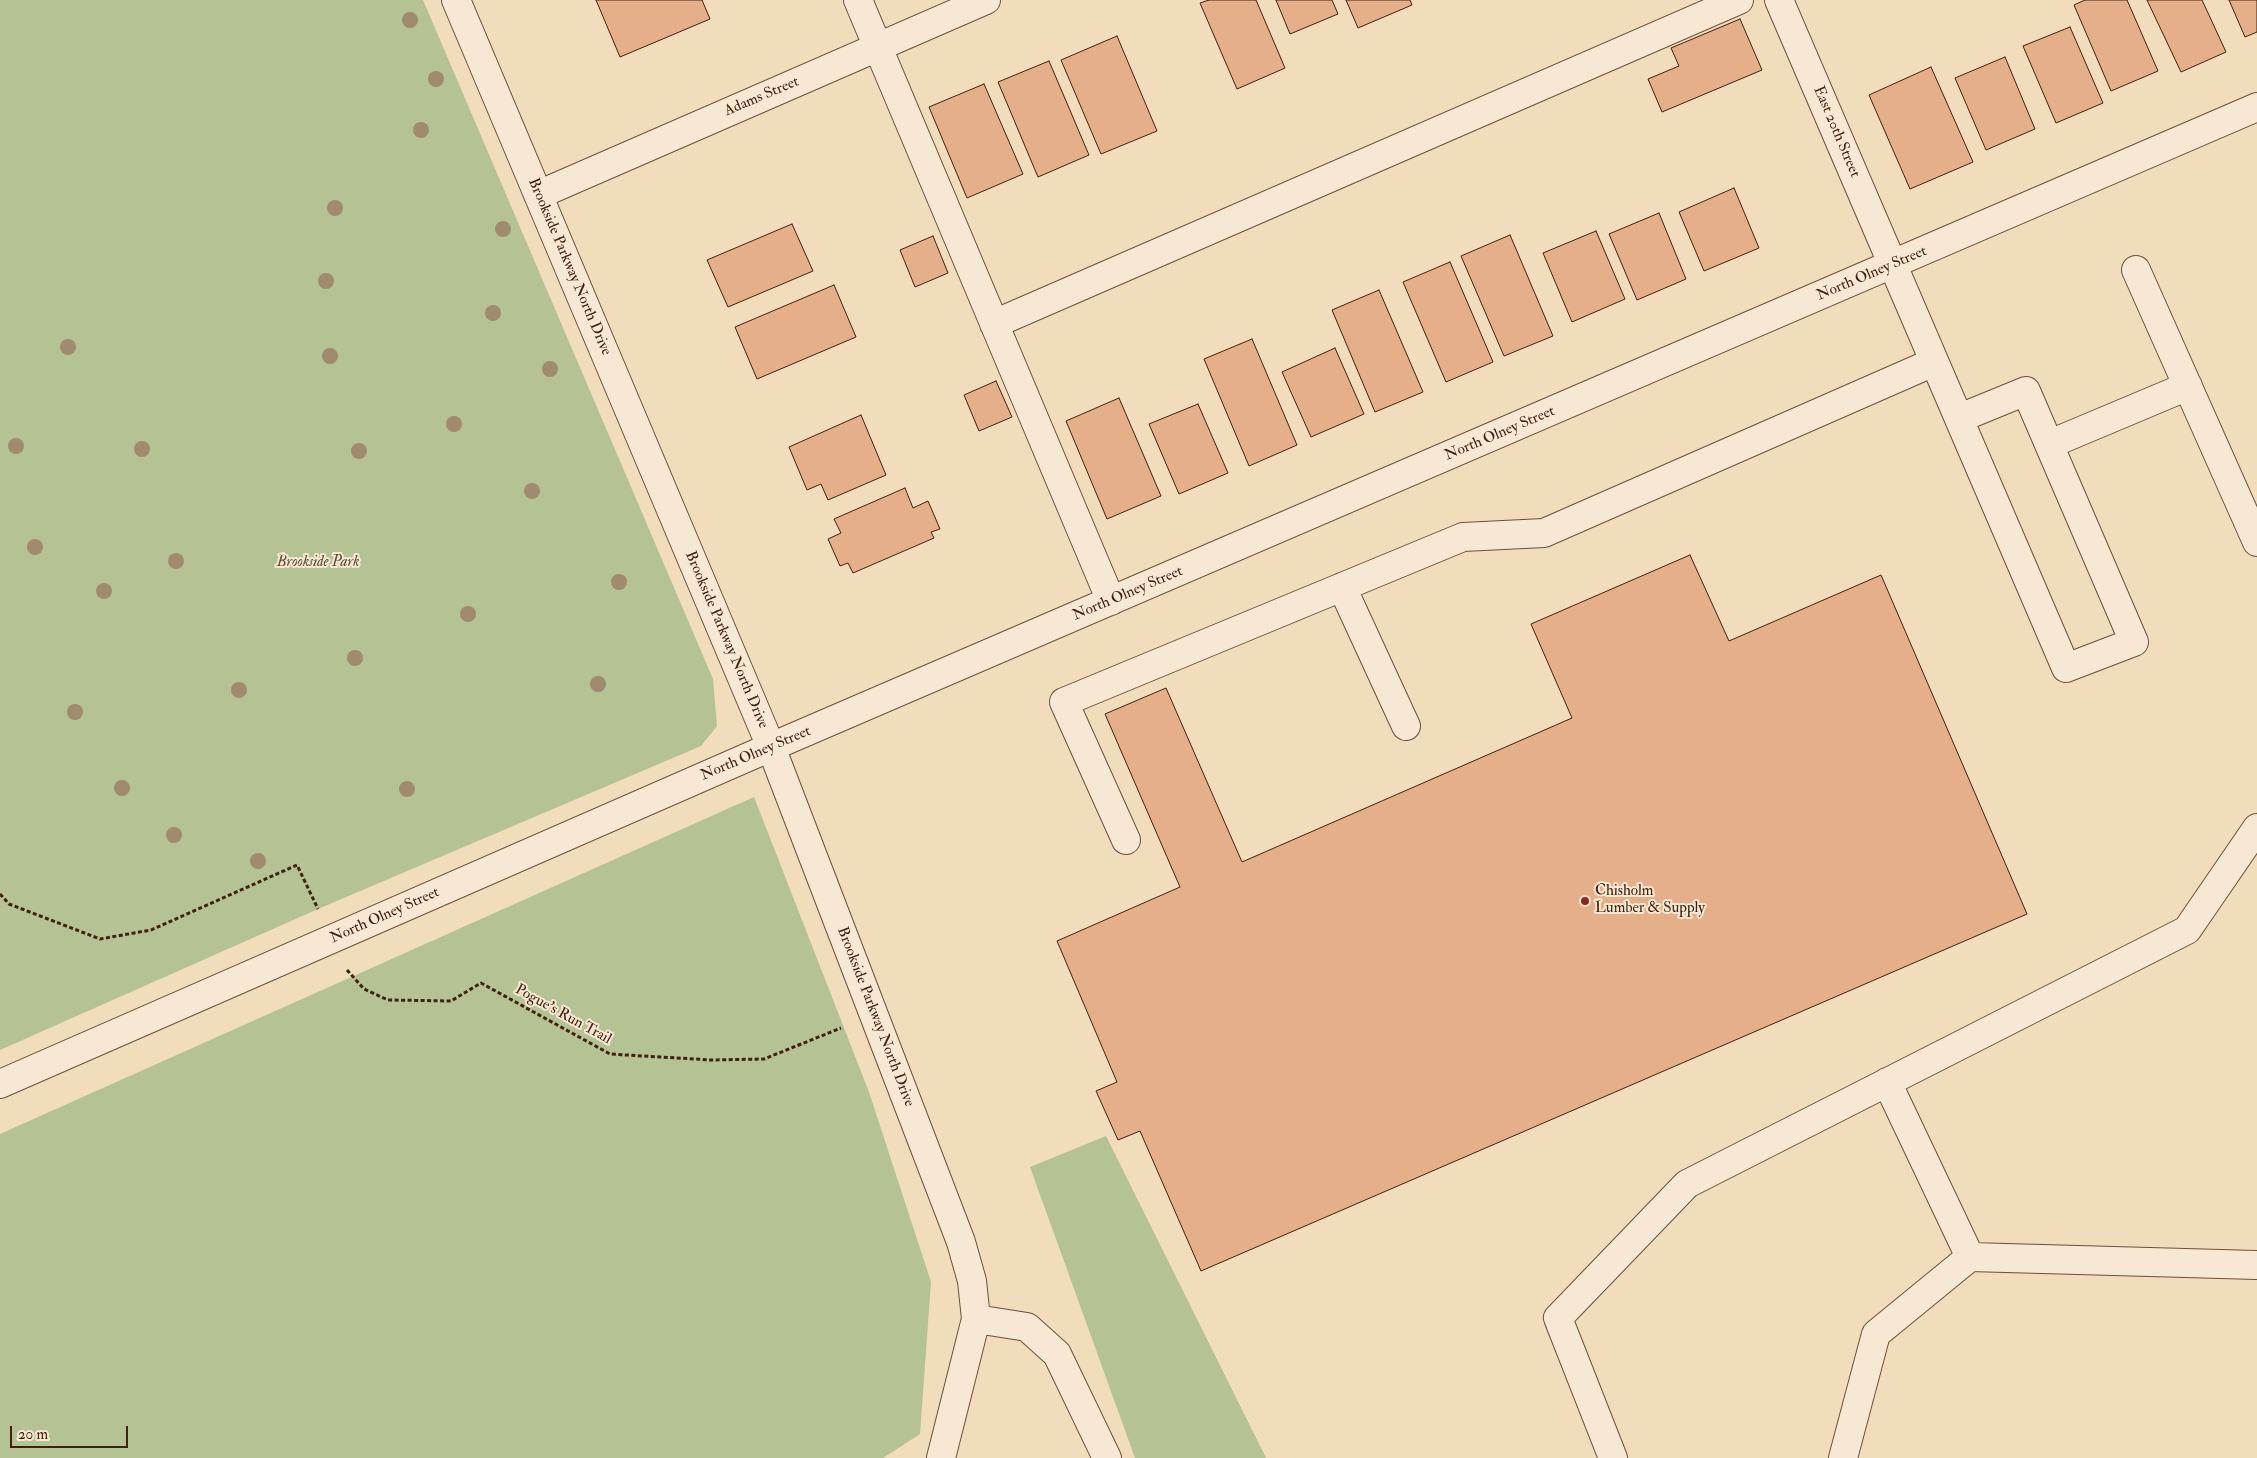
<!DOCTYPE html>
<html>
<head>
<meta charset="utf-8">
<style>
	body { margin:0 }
	#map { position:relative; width:2257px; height:1458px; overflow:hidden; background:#f1dcbc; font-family:"IM FELL Double Pica",serif }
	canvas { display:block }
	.scale { position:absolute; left:10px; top:1426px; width:118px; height:22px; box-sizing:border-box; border:2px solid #40210f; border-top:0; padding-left:6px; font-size:15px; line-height:18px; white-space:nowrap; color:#40210f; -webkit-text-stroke:4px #f6e8d3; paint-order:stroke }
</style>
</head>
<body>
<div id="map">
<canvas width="2257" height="1458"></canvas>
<div class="scale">20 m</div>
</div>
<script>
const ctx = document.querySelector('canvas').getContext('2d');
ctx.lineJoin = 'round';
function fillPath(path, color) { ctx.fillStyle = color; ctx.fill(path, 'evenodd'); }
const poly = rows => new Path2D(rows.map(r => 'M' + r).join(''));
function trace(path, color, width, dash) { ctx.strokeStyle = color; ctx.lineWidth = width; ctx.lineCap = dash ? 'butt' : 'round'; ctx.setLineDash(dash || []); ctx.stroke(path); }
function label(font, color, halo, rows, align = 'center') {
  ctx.font = font + ' "IM FELL Double Pica",serif'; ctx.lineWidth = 4; ctx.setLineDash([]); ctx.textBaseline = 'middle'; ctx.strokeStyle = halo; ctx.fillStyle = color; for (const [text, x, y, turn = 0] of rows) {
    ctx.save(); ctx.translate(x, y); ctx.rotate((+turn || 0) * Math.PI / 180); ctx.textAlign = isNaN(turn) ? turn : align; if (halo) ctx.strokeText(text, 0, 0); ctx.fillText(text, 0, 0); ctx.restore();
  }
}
fillPath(poly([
	[0,0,423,0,713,679,717,726,701,746,318,909,0,1050],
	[754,797,869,1092,931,1282,920,1434,883,1458,0,1458,0,1134],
	[1106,1136,1266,1458,1135,1458,1030,1167]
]), '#b4c294');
const building = poly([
	[596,0,702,0,710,19,620,57,596,0],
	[1209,0,1256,0,1285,68,1237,89,1200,3,1209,0],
	[1276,0,1332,0,1338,14,1290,34,1276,0],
	[1346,0,1410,0,1412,5,1358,28,1346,0],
	[2085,0,2127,0,2158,71,2111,91,2074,5,2085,0],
	[2147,0,2202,0,2226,52,2181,72,2147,0],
	[2229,0,2257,0,2257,32,2245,37,2229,0],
	[1740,19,1762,70,1662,112,1648,79,1679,66,1671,48,1740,19],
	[2070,27,2103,103,2056,123,2023,46,2070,27],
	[1117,36,1157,131,1101,154,1061,60,1117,36],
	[2005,57,2035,129,1986,150,1955,78,2005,57],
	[1049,61,1089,155,1038,177,998,82,1049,61],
	[1931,67,1973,162,1910,189,1869,95,1931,67],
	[984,84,1023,174,967,198,929,107,984,84],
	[1734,188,1759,248,1704,271,1679,212,1734,188],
	[1659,213,1686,279,1637,300,1609,234,1659,213],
	[792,224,813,271,728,307,707,260,792,224],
	[1596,231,1625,299,1572,322,1543,253,1596,231],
	[1510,235,1553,336,1504,356,1461,256,1510,235],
	[933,236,948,273,915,287,900,250,933,236],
	[1450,262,1493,362,1446,382,1403,282,1450,262],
	[834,285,856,337,757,379,735,327,834,285],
	[1379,290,1423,392,1375,412,1332,310,1379,290],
	[1252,339,1297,445,1249,466,1204,359,1252,339],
	[1335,348,1364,414,1311,437,1282,372,1335,348],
	[996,381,1012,417,979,431,964,395,996,381],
	[1119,398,1161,496,1107,519,1066,421,1119,398],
	[1198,404,1228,473,1179,494,1149,424,1198,404],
	[861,415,886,475,828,500,821,484,807,490,789,447,861,415],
	[905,488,913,508,928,501,940,529,931,532,934,538,853,573,848,563,840,566,828,539,841,533,834,519,905,488],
	[1690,555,1729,641,1881,575,2027,914,1201,1271,1140,1131,1118,1140,1096,1091,1117,1082,1057,941,1180,887,1105,714,1166,688,1242,862,1572,718,1531,624,1690,555]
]);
fillPath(building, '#e5af8a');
trace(building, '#40210f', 1);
const minor = poly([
	[456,0,771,747,961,1242,972,1281,976,1319,941,1458],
	[858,0,1111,601],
	[1779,0,2066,668,2134,642,2026,391,1960,418],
	[538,195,986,0],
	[2136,270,2257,542],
	[994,324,1739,0],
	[2050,444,2188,386],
	[1342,587,1406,726],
	[1126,840,1064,702,1463,537,1544,533,1934,362],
	[1887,1082,1970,1257,2257,1265],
	[0,1084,771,747,2257,107],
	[976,1319,1027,1327,1057,1354,1107,1458],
	[1613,1458,1558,1318,1687,1184,2187,930,2257,828],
	[1843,1458,1876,1334,1970,1257]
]);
trace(minor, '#6c503a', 30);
trace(poly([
	[0,894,9,904,100,939,151,930,297,865,318,909],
	[347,970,364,989,388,1000,451,1001,481,983,610,1054,711,1060,764,1059,841,1028]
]), '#40210f', 3, [4, 2.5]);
trace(minor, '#f6e8d3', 28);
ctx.fillStyle = '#a08b6f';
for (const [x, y] of [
	[410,20],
	[436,79],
	[421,130],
	[335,208],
	[503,229],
	[326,281],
	[493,313],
	[68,347],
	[330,356],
	[550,369],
	[454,424],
	[16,446],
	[142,449],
	[359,451],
	[532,491],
	[35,547],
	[176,561],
	[619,582],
	[104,591],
	[468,614],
	[355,658],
	[598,684],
	[239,690],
	[75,712],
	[122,788],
	[407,789],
	[174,835],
	[258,861]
]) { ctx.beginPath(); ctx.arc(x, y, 8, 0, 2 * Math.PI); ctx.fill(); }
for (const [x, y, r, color] of [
	[1585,901,5,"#8f2418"]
]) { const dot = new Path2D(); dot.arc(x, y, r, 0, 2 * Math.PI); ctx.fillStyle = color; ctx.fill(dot); trace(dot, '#f6e8d3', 2); }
label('15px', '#40210f', '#f6e8d3', [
	["Adams Street",762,97,-23],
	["East 20th Street",1836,132,67],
	["Brookside Parkway North Drive",569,267,67],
	["North Olney Street",1872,274,-23],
	["North Olney Street",1500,434,-23],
	["North Olney Street",1128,594,-23],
	["Brookside Parkway North Drive",726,640,67],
	["North Olney Street",756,754,-23],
	["North Olney Street",385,916,-24],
	["Pogue's Run Trail",563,1015,29],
	["Brookside Parkway North Drive",875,1017,69]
]);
label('italic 15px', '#5d4930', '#f6e8d3', [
	["Brookside Park",318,563]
]);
label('15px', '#40210f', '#f6e8d3', [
	["Chisholm",1595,892],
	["Lumber & Supply",1595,909]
], 'left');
</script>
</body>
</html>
